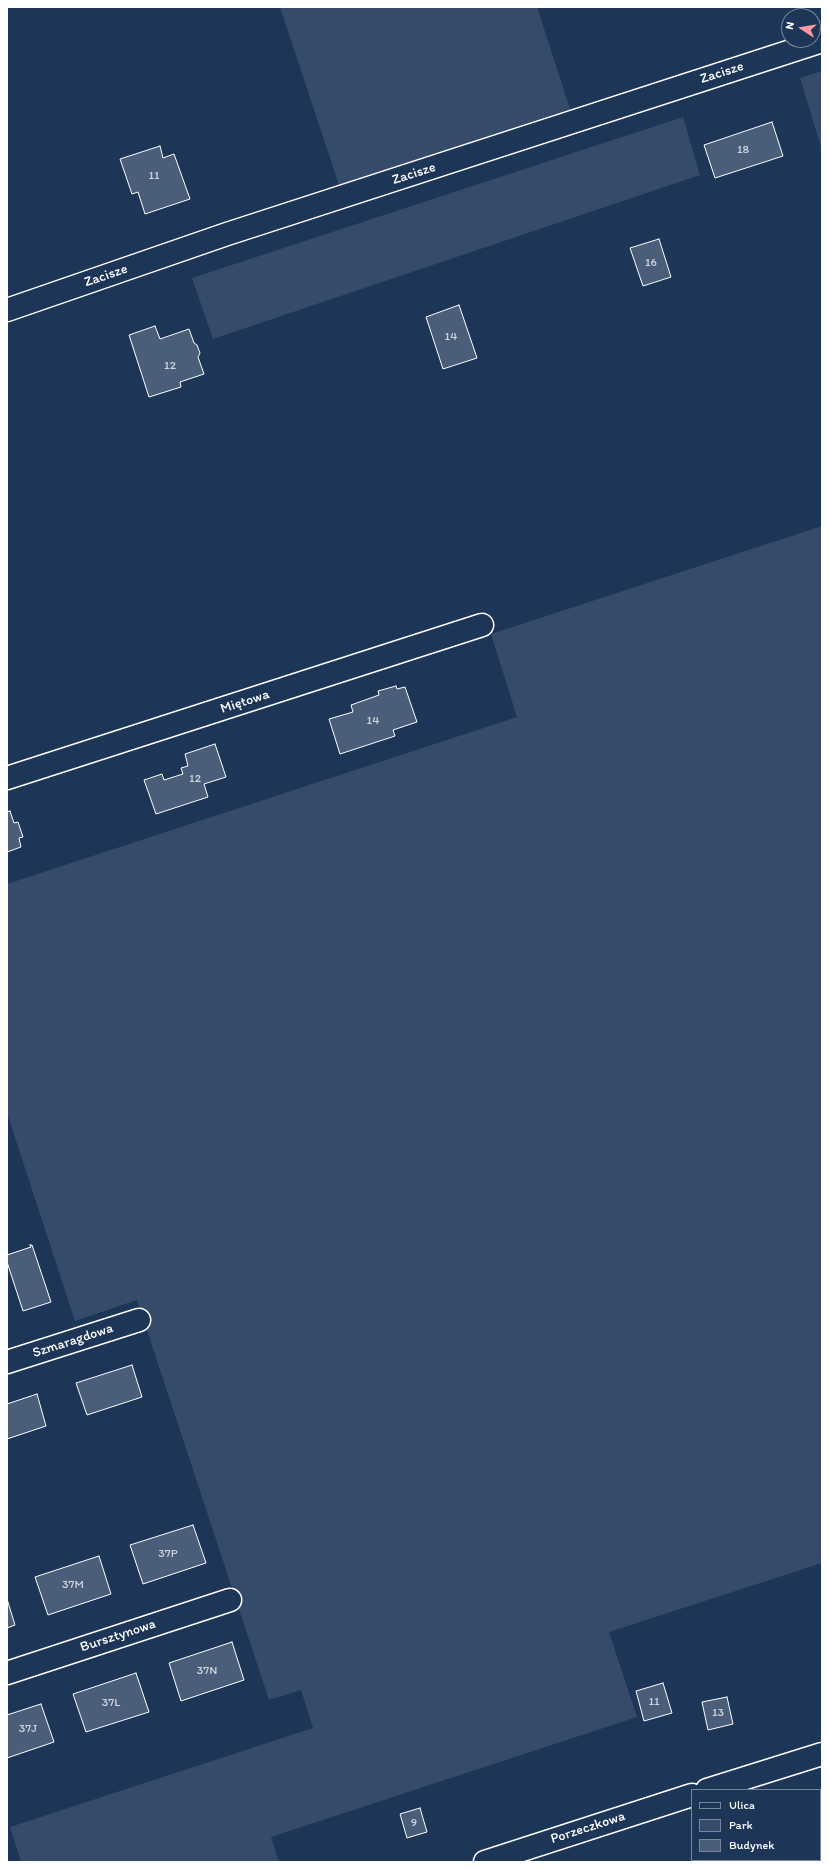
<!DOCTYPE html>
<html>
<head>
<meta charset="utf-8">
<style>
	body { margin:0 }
	#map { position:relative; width:829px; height:1869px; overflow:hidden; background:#1d3557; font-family:Itim,sans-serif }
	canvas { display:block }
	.frame { position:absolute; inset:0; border:8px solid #fff; pointer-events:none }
	.legend { position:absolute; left:691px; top:1789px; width:130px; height:72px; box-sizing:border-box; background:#1d3557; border:1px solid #77869a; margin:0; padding:5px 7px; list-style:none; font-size:12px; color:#fff }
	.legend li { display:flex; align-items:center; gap:8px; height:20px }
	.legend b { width:20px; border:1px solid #77869a }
	.north { position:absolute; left:781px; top:8px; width:40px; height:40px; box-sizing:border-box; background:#1d3557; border:1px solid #77869a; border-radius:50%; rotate:282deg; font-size:11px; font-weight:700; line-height:16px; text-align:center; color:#fff }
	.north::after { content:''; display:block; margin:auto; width:14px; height:18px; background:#ff9aa2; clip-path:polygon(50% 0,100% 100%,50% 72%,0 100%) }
</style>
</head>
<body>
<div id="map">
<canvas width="829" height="1869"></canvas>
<div class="frame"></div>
<ul class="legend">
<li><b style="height:5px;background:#1d3557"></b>Ulica</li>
<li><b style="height:11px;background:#364b69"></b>Park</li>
<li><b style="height:11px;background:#4a5d79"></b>Budynek</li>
</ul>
<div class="north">N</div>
</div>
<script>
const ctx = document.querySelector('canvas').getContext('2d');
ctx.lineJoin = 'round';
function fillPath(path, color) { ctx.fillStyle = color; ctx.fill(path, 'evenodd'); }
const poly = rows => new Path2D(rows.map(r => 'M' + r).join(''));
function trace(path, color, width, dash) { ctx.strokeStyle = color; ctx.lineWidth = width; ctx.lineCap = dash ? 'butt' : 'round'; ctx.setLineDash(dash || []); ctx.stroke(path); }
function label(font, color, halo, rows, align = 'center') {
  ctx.font = font + ' Itim,sans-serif'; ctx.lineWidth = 3.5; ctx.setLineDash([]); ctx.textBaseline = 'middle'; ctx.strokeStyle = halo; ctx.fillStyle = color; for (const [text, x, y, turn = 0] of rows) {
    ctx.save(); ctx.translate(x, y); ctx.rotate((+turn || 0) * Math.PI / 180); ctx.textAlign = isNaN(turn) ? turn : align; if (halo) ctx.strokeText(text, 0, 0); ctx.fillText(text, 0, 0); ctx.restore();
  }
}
fillPath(poly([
	[280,7,537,7,570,109,339,185],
	[822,71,822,150,800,78],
	[683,117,700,175,213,339,192,278],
	[822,526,822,1563,609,1632,637,1717,271,1837,279,1862,21,1862,10,1827,313,1728,301,1690,269,1700,137,1300,75,1321,7,1113,7,884,517,717,491,634]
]), '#364b69');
const building = poly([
	[772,122,783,156,715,178,704,145,772,122],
	[160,146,163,158,174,154,190,199,145,214,138,192,132,194,120,159,160,146],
	[659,239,671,277,643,286,630,248,659,239],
	[459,305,477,358,443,369,426,317,459,305],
	[155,326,160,339,189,329,194,343,197,345,200,353,198,357,204,374,180,382,181,387,149,397,129,335,155,326],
	[396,686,397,689,405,687,417,722,393,730,395,736,340,754,329,719,353,712,351,705,379,695,378,691,396,686],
	[215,744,226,777,204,784,208,797,156,814,144,780,162,774,164,780,183,774,181,768,188,766,185,754,215,744],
	[10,811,14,823,18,822,23,837,19,838,21,847,7,852,7,812,10,811],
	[30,1245,32,1245,51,1302,23,1311,7,1262,7,1255,31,1247,30,1245],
	[132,1365,142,1397,87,1415,76,1383,132,1365],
	[37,1394,46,1426,7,1439,7,1404,37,1394],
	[193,1525,206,1563,143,1584,130,1545,193,1525],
	[99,1556,111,1594,48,1615,35,1577,99,1556],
	[7,1599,15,1625,7,1628,7,1599],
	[232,1642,244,1680,181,1701,169,1663,232,1642],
	[136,1673,149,1712,86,1732,73,1694,136,1673],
	[663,1683,672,1713,644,1721,636,1691,663,1683],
	[727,1697,733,1724,708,1730,702,1702,727,1697],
	[41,1704,54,1742,7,1758,7,1715,41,1704],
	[420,1808,427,1832,407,1838,400,1814,420,1808]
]);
fillPath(building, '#4a5d79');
trace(building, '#fff', 1);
const minor = poly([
	[7,310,227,234,822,41],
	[7,778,482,625],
	[7,1362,139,1320],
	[7,1673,230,1600],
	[707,1790,822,1754],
	[485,1862,692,1795]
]);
trace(minor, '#fff', 25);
trace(minor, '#1d3557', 22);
label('12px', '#d2d6de', null, [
	["18",743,150],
	["11",154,176],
	["16",651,263],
	["14",451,337],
	["12",170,366],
	["14",373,721],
	["12",195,779],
	["37P",168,1554],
	["37M",73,1585],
	["37N",207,1671],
	["11",654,1702],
	["37L",111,1703],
	["13",718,1713],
	["37J",28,1729],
	["9",414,1823]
]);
label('14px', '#fff', '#1d3557', [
	["Zacisze",722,73,-18],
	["Zacisze",414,174,-18],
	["Zacisze",106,276,-19],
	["Miętowa",245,702,-18],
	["Szmaragdowa",73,1341,-18],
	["Bursztynowa",118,1636,-18],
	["Porzeczkowa",588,1828,-18]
]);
</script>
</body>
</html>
